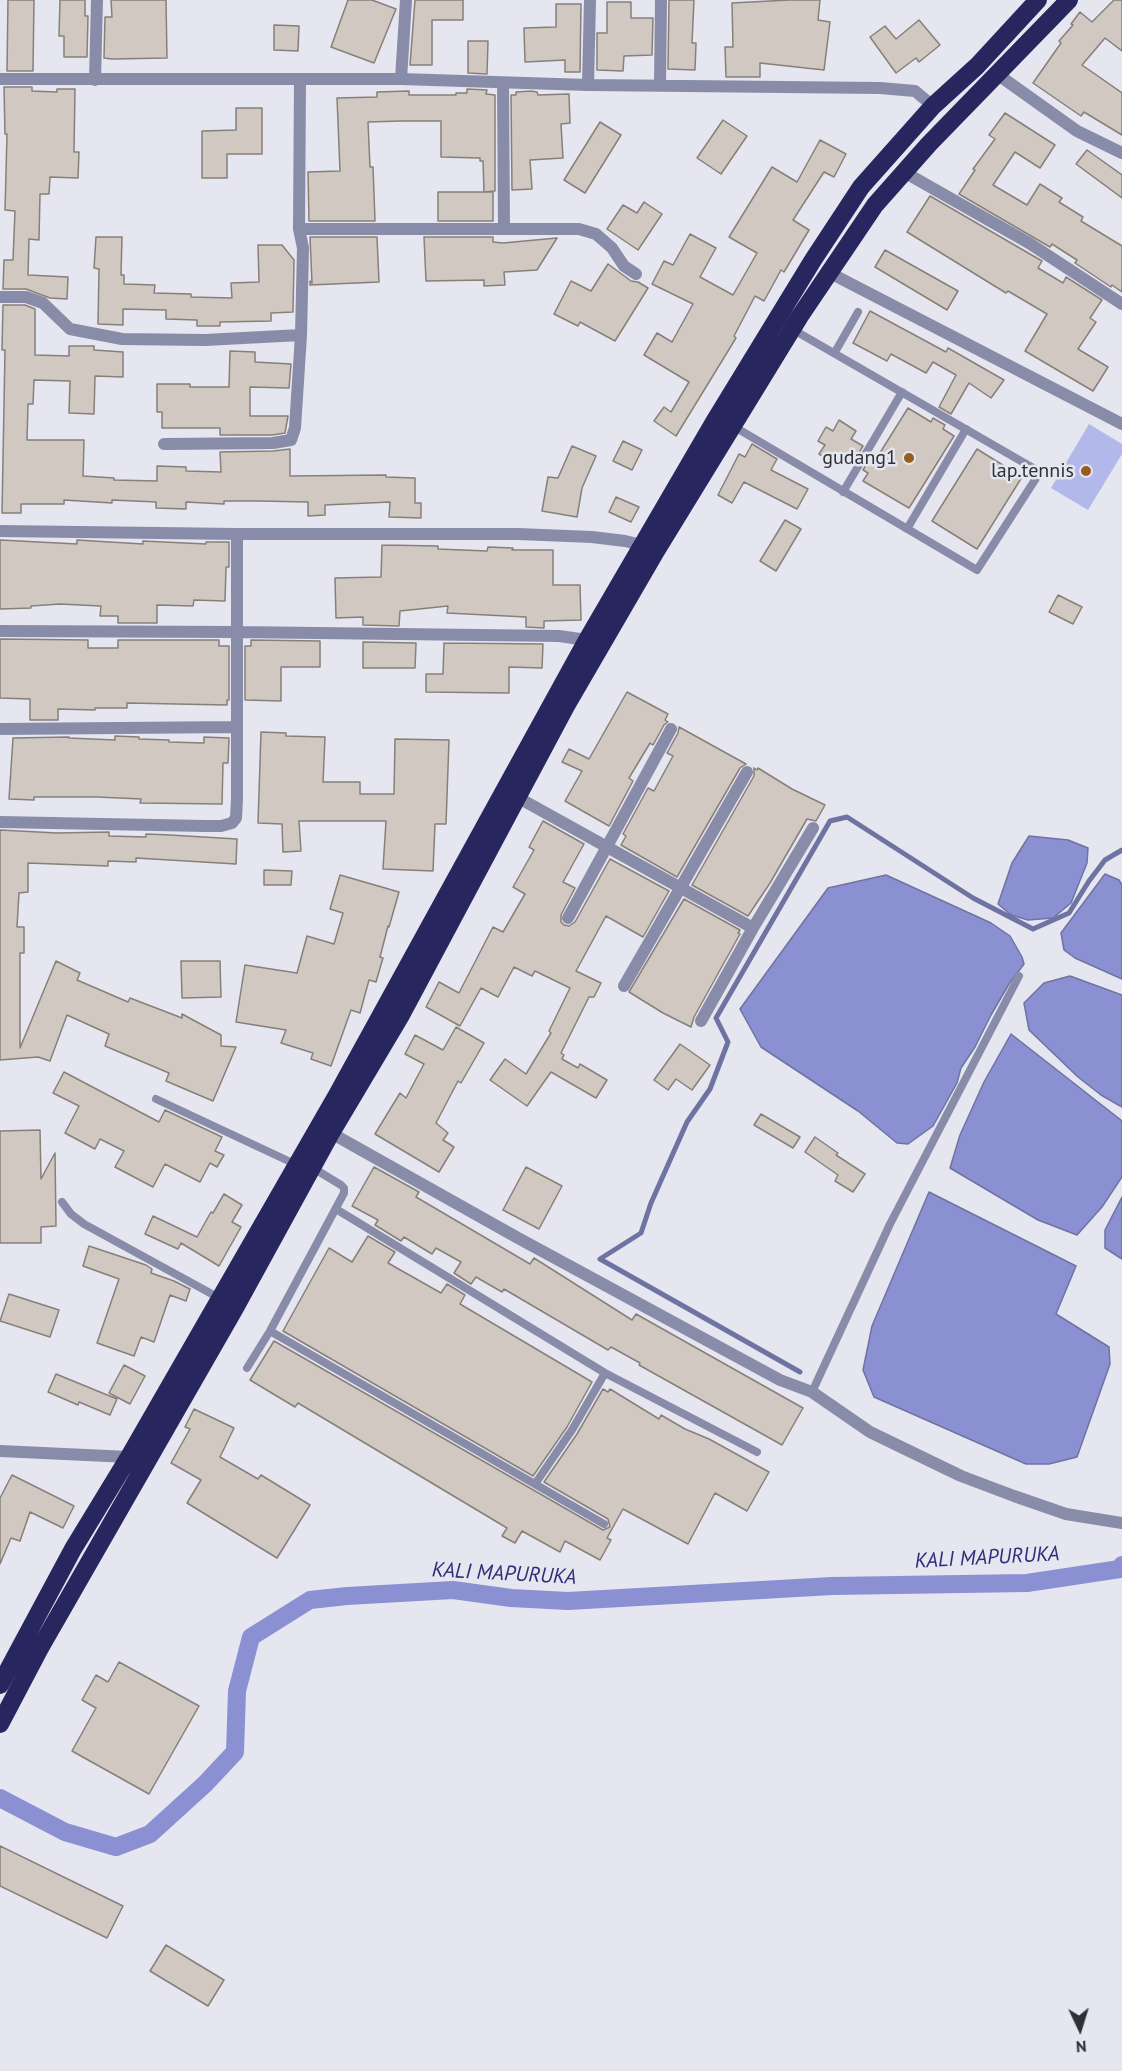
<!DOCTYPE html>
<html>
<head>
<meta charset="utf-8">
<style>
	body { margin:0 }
	#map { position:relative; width:1122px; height:2071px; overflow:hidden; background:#e5e6f0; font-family:"PT Sans",sans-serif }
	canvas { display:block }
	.north { position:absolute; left:1050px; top:1999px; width:60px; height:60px; -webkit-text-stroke:4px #e5e6f0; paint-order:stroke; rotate:176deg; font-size:16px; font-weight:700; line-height:24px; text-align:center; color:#2f3034 }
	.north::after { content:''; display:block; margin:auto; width:21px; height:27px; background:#2f3034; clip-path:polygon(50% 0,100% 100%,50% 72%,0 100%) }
</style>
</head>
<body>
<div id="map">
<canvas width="1122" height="2071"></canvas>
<div class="north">N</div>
</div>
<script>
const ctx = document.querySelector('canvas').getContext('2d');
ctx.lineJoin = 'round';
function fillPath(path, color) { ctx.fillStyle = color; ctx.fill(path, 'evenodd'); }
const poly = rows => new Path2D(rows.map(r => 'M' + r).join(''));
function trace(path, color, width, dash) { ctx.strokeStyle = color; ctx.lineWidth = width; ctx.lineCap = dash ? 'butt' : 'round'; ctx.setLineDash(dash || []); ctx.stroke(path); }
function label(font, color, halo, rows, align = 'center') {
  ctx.font = font + ' "PT Sans",sans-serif'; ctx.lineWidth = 5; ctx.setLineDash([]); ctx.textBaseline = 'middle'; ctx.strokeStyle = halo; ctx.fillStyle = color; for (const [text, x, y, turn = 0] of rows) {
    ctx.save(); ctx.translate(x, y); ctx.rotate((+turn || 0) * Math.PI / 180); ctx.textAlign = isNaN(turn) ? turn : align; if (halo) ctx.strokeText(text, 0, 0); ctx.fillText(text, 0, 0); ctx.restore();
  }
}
fillPath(poly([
	[1089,424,1122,444,1122,454,1088,510,1051,488]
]), '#b2b8ea');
const water = poly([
	[1029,836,1068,840,1088,848,1087,863,1071,903,1053,918,1028,920,1011,915,998,904,1012,863,1029,836],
	[1105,874,1119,880,1122,885,1122,979,1075,958,1064,950,1061,933,1105,874],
	[886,875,991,923,1010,936,1022,957,1024,964,1009,984,991,1015,975,1047,961,1068,957,1083,933,1126,908,1144,897,1143,858,1111,761,1047,740,1009,828,888,886,875],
	[1070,976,1122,995,1122,1107,1101,1095,1078,1077,1029,1030,1024,1003,1044,983,1070,976],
	[1011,1034,1122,1121,1122,1177,1102,1207,1077,1235,1038,1220,950,1168,960,1135,984,1082,1011,1034],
	[929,1192,1076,1266,1056,1314,1109,1347,1110,1364,1077,1457,1049,1464,1026,1464,874,1397,863,1370,872,1326,929,1192],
	[1122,1197,1122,1259,1105,1248,1105,1230,1122,1197]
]);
fillPath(water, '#8a90d1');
trace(water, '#6f73a2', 1.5);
trace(poly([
	[800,1372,600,1259,641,1233,651,1203,687,1122,710,1089,728,1042,716,1018,830,821,847,817,973,898,1033,929,1069,913,1089,881,1105,860,1122,850]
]), '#6f73a2', 5);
trace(poly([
	[0,1798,65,1832,116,1847,150,1834,205,1784,235,1752,237,1691,251,1637,310,1600,347,1596,453,1590,511,1598,568,1601,832,1586,1027,1583,1120,1569,1122,1565]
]), '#8a90d1', 18);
const building = poly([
	[8,0,34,0,33,71,7,71,8,0],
	[60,0,85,0,85,16,88,16,87,57,64,57,64,36,59,36,60,0],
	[111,0,166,0,167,58,112,59,104,58,105,17,112,17,111,0],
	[348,0,372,0,396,9,374,63,331,47,348,0],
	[415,0,463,0,463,20,432,20,432,65,410,65,415,0],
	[669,0,694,0,692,43,696,43,695,70,668,69,669,0],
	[789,0,820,0,818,20,830,22,824,70,760,63,760,77,726,77,725,47,733,47,732,3,789,0],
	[1114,0,1122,0,1122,51,1105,38,1082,65,1122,93,1122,135,1084,112,1081,116,1033,83,1061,43,1059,41,1073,25,1071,24,1080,12,1092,22,1114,0],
	[607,2,631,2,631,18,653,18,652,55,624,56,623,71,597,70,597,33,607,33,607,2],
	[556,4,581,4,580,72,565,72,565,60,525,62,524,28,556,27,556,4],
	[919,20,940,45,919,62,916,58,896,73,870,37,885,26,896,39,919,20],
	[274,25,299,26,298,51,274,50,274,25],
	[468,41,488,41,487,74,468,73,468,41],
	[4,87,32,87,32,91,57,92,57,89,75,89,74,152,79,152,78,178,50,177,49,194,40,194,39,240,29,239,28,275,68,277,67,299,50,298,26,289,3,289,4,260,13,260,15,211,5,210,7,134,5,134,4,87],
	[467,89,487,90,486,94,495,95,495,191,484,192,493,192,493,221,438,221,438,192,484,192,483,161,480,161,480,158,441,157,441,121,401,121,368,122,370,167,373,167,375,221,309,221,308,172,340,171,337,98,377,97,377,92,409,91,409,95,456,95,456,93,467,93,467,89],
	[531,91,537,92,538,95,569,94,570,123,561,124,563,158,530,160,532,189,512,190,511,95,516,95,516,92,531,91],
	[236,108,262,108,262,154,227,154,227,178,202,178,202,131,236,130,236,108],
	[1005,113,1055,145,1040,168,1015,152,993,185,1027,205,1040,184,1062,198,1059,202,1083,217,1081,221,1122,246,1122,292,1112,285,1111,287,1075,263,1077,260,1052,244,1050,247,959,194,975,170,973,169,995,139,989,135,1005,113],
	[723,120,747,136,721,174,697,158,723,120],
	[600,122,621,135,585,193,564,180,600,122],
	[820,140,846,154,834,177,824,172,793,220,809,230,784,272,781,270,764,301,755,296,734,336,736,338,676,436,654,421,664,407,671,412,689,382,644,355,657,333,672,342,693,304,652,284,664,261,673,265,690,234,716,248,700,277,733,295,757,253,729,237,772,167,797,182,820,140],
	[1087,150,1122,175,1122,198,1076,164,1087,150],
	[930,196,1042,261,1038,268,1063,283,1066,277,1102,300,1090,318,1096,322,1078,349,1108,367,1093,391,1025,351,1047,314,1008,291,1006,293,907,232,930,196],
	[644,202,662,214,638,250,607,229,623,205,637,213,644,202],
	[96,237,122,237,121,275,124,275,124,284,155,285,154,293,191,294,191,297,232,298,231,283,259,282,258,245,282,245,294,260,293,312,271,313,271,321,220,322,220,326,197,326,197,320,166,319,166,310,123,309,123,325,98,324,99,269,94,268,96,237],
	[310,237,377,237,379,282,310,285,310,281,312,283,310,237],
	[424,237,493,237,493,242,503,243,557,238,537,270,504,272,505,285,484,286,484,280,426,281,424,237],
	[885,250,958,291,947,310,875,267,885,250],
	[608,264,631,281,638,282,648,288,615,341,580,322,578,326,554,314,571,281,591,291,608,264],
	[3,305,25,305,35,309,35,355,69,356,69,346,94,346,94,350,123,352,123,377,95,376,94,414,69,413,70,381,34,380,33,404,28,404,27,440,84,440,83,476,114,478,114,480,157,481,157,466,186,467,186,471,221,472,220,452,273,451,290,449,290,476,386,475,386,477,415,478,415,503,421,503,421,518,389,517,390,502,325,505,325,515,308,516,308,502,259,501,224,501,224,504,186,502,186,509,156,508,156,502,112,500,112,503,64,500,64,504,21,504,21,513,2,513,5,350,2,350,3,305],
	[870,311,946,352,948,348,1004,380,991,398,969,383,951,414,939,407,956,375,933,362,926,373,891,354,887,361,853,343,870,311],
	[230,351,255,352,255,362,291,364,289,388,250,387,250,416,288,416,285,433,272,435,220,435,220,428,162,428,162,412,157,412,157,384,190,384,190,387,229,387,230,351],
	[908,408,931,422,933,418,945,425,943,429,954,436,909,508,863,481,868,473,863,470,873,453,878,456,908,408],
	[839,420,856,431,851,439,863,446,853,463,841,456,836,464,819,454,825,445,818,441,826,427,833,431,839,420],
	[623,441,642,450,632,470,613,461,623,441],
	[752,444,777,459,771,470,808,489,797,509,744,482,732,503,718,495,739,454,745,457,752,444],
	[572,446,596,456,582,488,577,517,542,511,548,477,558,478,572,446],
	[977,449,1022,477,977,549,932,521,977,449],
	[616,497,639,507,631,522,609,512,616,497],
	[785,520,801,529,776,571,760,561,785,520],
	[0,540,77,544,77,540,143,544,143,541,206,544,206,542,229,542,229,567,226,567,225,601,194,600,193,606,157,605,157,623,118,623,118,616,100,616,101,606,60,604,31,606,31,608,0,609,0,540],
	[382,545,438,546,438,549,487,551,488,547,513,548,512,550,553,550,553,585,580,585,581,620,544,621,544,628,526,627,526,617,447,613,448,606,400,611,399,626,363,625,363,617,336,618,335,578,381,577,382,545],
	[1058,595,1082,607,1073,624,1049,612,1058,595],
	[0,639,88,640,88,648,118,648,118,640,219,640,219,646,229,646,229,700,227,700,227,705,127,703,127,708,95,708,95,710,58,709,58,720,30,720,30,699,0,698,0,639],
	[251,640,320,641,320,667,281,667,281,701,245,700,245,646,251,646,251,640],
	[363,642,416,643,415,668,363,668,363,642],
	[444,643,543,644,542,668,509,667,509,693,426,692,426,674,443,674,444,643],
	[627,692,668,714,665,720,668,722,664,725,653,745,650,743,629,778,633,781,609,826,565,801,582,771,562,762,569,749,589,759,627,692],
	[679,727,746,764,740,768,677,877,621,845,626,836,623,834,648,788,654,791,673,756,667,753,678,733,679,727],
	[261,732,286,733,286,736,325,737,323,782,360,782,360,794,394,794,395,739,449,740,446,824,435,824,433,871,383,869,386,821,299,821,301,851,283,852,282,824,258,823,261,732],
	[115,736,139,737,139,739,169,740,169,742,204,743,204,737,229,738,228,763,223,763,222,804,140,803,141,799,97,797,34,797,34,800,9,799,13,738,69,737,69,738,115,740,115,736],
	[754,768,757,770,758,768,792,789,825,805,816,821,807,819,770,883,748,916,692,885,754,776,754,768],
	[543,821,584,844,563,882,575,888,561,915,561,922,564,925,569,926,575,922,610,859,669,891,643,937,606,916,576,971,601,983,594,997,589,997,561,1053,564,1055,562,1059,578,1068,580,1064,607,1080,596,1098,551,1072,527,1106,490,1080,505,1059,526,1074,551,1033,549,1031,570,988,535,971,532,976,514,967,498,997,481,988,460,1026,426,1007,439,982,459,993,493,927,503,932,525,894,513,887,534,850,529,847,543,821],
	[0,830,57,833,109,832,109,836,146,837,146,834,170,835,237,839,236,864,136,858,136,862,108,861,108,866,28,863,28,892,19,893,17,927,24,927,24,953,20,953,20,1048,56,961,80,973,77,980,128,1002,130,998,182,1018,182,1014,221,1035,221,1046,236,1047,213,1101,166,1081,169,1073,105,1046,109,1034,67,1015,50,1061,38,1057,0,1060,0,830],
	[264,870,292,871,291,885,264,885,264,870],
	[340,875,399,892,389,927,388,926,380,957,383,958,376,982,369,980,360,1013,351,1010,331,1066,311,1059,313,1053,281,1043,286,1030,236,1022,245,965,297,973,307,936,334,944,343,913,330,909,340,875],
	[684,899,740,930,738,933,740,934,694,1017,691,1027,663,1013,629,992,684,899],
	[181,961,220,961,221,997,182,998,181,961],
	[456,1027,484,1043,461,1083,458,1081,436,1123,448,1133,443,1140,454,1147,439,1172,375,1134,400,1093,406,1098,424,1064,405,1054,415,1035,443,1050,456,1027],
	[680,1044,710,1065,692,1090,676,1079,668,1090,654,1080,680,1044],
	[64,1072,159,1122,165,1110,222,1137,215,1151,224,1155,217,1167,210,1163,200,1182,165,1164,153,1187,115,1167,124,1151,100,1139,95,1149,65,1133,79,1106,53,1093,64,1072],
	[761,1114,800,1137,793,1148,754,1125,761,1114],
	[40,1130,41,1179,55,1153,56,1226,41,1227,41,1243,0,1243,0,1131,40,1130],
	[815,1137,838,1153,836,1155,865,1174,853,1192,835,1181,838,1175,805,1152,815,1137],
	[374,1167,419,1192,416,1197,530,1264,534,1258,632,1320,636,1314,803,1408,782,1445,639,1365,640,1363,611,1347,608,1350,504,1289,502,1292,476,1277,471,1284,454,1273,461,1262,436,1248,432,1254,404,1237,401,1241,375,1225,378,1220,352,1206,374,1167],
	[526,1167,562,1186,539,1229,503,1210,526,1167],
	[224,1194,242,1205,232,1222,241,1227,219,1266,181,1243,178,1249,145,1234,153,1216,197,1237,211,1212,213,1213,224,1194],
	[368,1236,395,1252,388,1263,441,1293,447,1284,465,1295,460,1304,592,1382,567,1427,533,1476,283,1331,329,1248,352,1262,368,1236],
	[89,1246,146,1265,152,1269,151,1273,174,1281,190,1289,186,1301,170,1295,154,1342,141,1337,134,1356,97,1343,119,1279,83,1266,89,1246],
	[9,1294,59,1310,50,1337,0,1321,9,1294],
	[274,1341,603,1530,610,1527,608,1519,544,1482,577,1434,603,1389,608,1392,610,1389,659,1419,661,1415,685,1429,709,1439,769,1472,747,1511,715,1493,688,1544,623,1509,607,1538,611,1540,600,1560,565,1541,560,1552,522,1531,515,1543,502,1536,507,1528,298,1403,295,1407,250,1380,274,1341],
	[124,1365,145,1376,130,1404,109,1393,124,1365],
	[56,1374,117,1399,110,1415,79,1402,78,1405,48,1392,56,1374],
	[194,1409,234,1428,220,1457,258,1479,261,1475,310,1505,277,1558,187,1503,201,1480,171,1463,190,1429,185,1427,194,1409],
	[12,1475,74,1506,63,1528,30,1512,20,1541,11,1538,0,1564,0,1498,12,1475],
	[119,1662,199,1706,149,1794,72,1751,96,1708,82,1700,96,1675,108,1682,119,1662],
	[0,1846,123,1906,107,1938,0,1886,0,1846],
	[166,1945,224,1980,208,2006,150,1971,166,1945]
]);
fillPath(building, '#d1c8c1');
trace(building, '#877f79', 1.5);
trace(poly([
	[835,352,858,312],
	[733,426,977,570,1040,472,792,329],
	[843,492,902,392],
	[907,529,966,429],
	[156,1099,297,1165],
	[62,1202,71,1214,84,1224,221,1299],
	[336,1209,605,1373,757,1452],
	[270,1331,604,1524],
	[247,1368,270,1331,344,1193,344,1188,341,1185,313,1168],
	[812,1392,890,1224,1019,976],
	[535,1484,572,1430,605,1373]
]), '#888ca9', 8);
trace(poly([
	[997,74,1077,131,1122,153],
	[0,79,401,79,588,85,880,88,915,91,933,106],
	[401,79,406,0],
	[95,80,97,0],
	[503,83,504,228],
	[588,85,590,0],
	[660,85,661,0],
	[904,172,1029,243,1122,304],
	[299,229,300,79],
	[830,273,1122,424],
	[0,297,26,297,43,303,70,329,122,339,205,340,301,335,295,428,291,440,273,443,164,444],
	[301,335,303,248,299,229,579,229,596,234,612,248,624,266,636,274],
	[0,531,237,534,518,534,592,537,625,541,642,545],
	[0,631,237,632,559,636,587,640],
	[0,729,237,727],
	[517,797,753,928],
	[0,822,206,826,221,826,232,823,236,818,237,799,237,534],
	[568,918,671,729],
	[624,986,747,772],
	[701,1021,753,928,813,828],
	[331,1133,518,1238,780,1380,812,1392,870,1432,961,1476,1014,1496,1066,1514,1122,1523],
	[0,1451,129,1457]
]), '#888ca9', 12);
trace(poly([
	[0,1685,73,1549,129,1457,337,1095,587,640,714,422,813,260,861,187,933,106,977,66,1038,0],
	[0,1724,40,1648,235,1308,331,1133,400,1017,566,706,656,551,800,316,875,205,929,144,1069,0]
]), '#27265e', 18);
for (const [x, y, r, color] of [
	[909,458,6,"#985c1f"],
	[1086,471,6,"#985c1f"]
]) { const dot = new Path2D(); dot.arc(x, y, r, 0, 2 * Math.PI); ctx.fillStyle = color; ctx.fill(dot); trace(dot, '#e5e6f0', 2); }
label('20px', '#2f3034', '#e5e6f0', [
	["gudang1",897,458],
	["lap.tennis",1074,471]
], 'right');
label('italic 21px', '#302c79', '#e5e6f0', [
	["KALI MAPURUKA",987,1558,-3],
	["KALI MAPURUKA",504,1574,3]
]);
</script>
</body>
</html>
